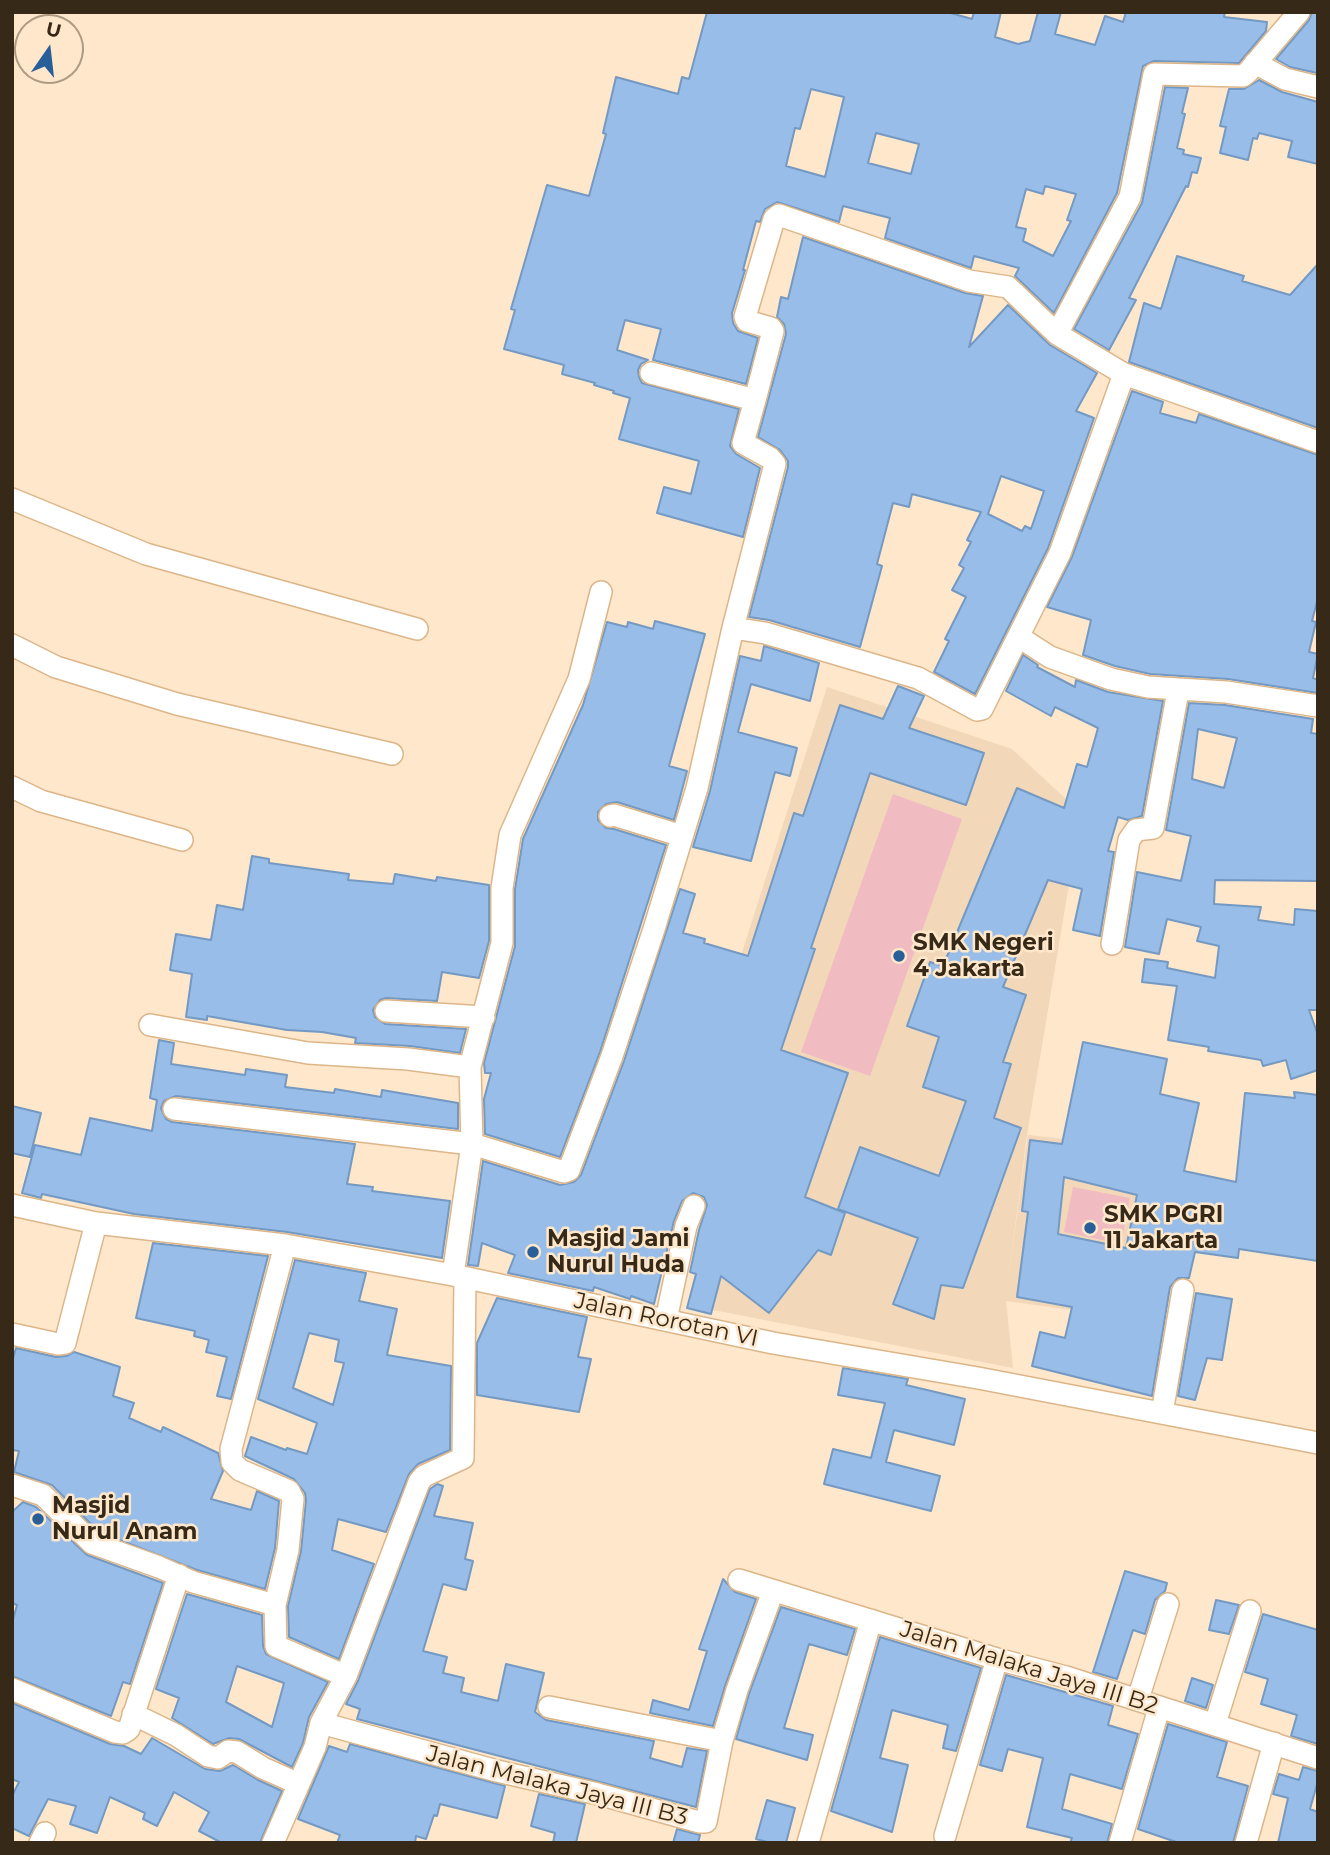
<!DOCTYPE html>
<html>
<head>
<meta charset="utf-8">
<style>
	body { margin:0 }
	#map { position:relative; width:1330px; height:1855px; overflow:hidden; background:#fee7cb; font-family:Montserrat,sans-serif }
	canvas { display:block }
	.frame { position:absolute; inset:0; border:14px solid #372917; pointer-events:none }
	.north { position:absolute; left:14px; top:14px; width:70px; height:70px; box-sizing:border-box; background:#fee7cb; border:2px solid #ae9b83; border-radius:50%; rotate:14deg; font-size:19px; font-weight:700; line-height:28px; text-align:center; color:#372917 }
	.north::after { content:''; display:block; margin:auto; width:24px; height:32px; background:#285f98; clip-path:polygon(50% 0,100% 100%,50% 72%,0 100%) }
</style>
</head>
<body>
<div id="map">
<canvas width="1330" height="1855"></canvas>
<div class="frame"></div>
<div class="north">U</div>
</div>
<script>
const ctx = document.querySelector('canvas').getContext('2d');
ctx.lineJoin = 'round';
function fillPath(path, color) { ctx.fillStyle = color; ctx.fill(path, 'evenodd'); }
const poly = rows => new Path2D(rows.map(r => 'M' + r).join(''));
function trace(path, color, width, dash) { ctx.strokeStyle = color; ctx.lineWidth = width; ctx.lineCap = dash ? 'butt' : 'round'; ctx.setLineDash(dash || []); ctx.stroke(path); }
function label(font, color, halo, rows, align = 'center') {
  ctx.font = font + ' Montserrat,sans-serif'; ctx.lineWidth = 5; ctx.setLineDash([]); ctx.textBaseline = 'middle'; ctx.strokeStyle = halo; ctx.fillStyle = color; for (const [text, x, y, turn = 0] of rows) {
    ctx.save(); ctx.translate(x, y); ctx.rotate((+turn || 0) * Math.PI / 180); ctx.textAlign = isNaN(turn) ? turn : align; if (halo) ctx.strokeText(text, 0, 0); ctx.fillText(text, 0, 0); ctx.restore();
  }
}
fillPath(poly([
	[827,687,1012,749,1081,813,1027,1135,1007,1288,1028,1135,1074,1140,1178,1166,1123,1317,1006,1301,1013,1368,713,1310,733,1228,695,1099]
]), '#f2d8b9');
fillPath(poly([
	[893,794,962,819,870,1076,801,1052],
	[1073,1187,1130,1198,1121,1244,1064,1232]
]), '#f0bbc1');
const building = poly([
	[707,12,947,12,972,19,974,12,1001,12,995,37,1018,44,1030,41,1038,12,1061,12,1055,34,1095,45,1105,16,1123,22,1126,12,1225,12,1224,17,1267,22,1266,31,1239,63,1154,61,1143,66,1117,193,1054,313,1015,276,1019,268,974,256,971,268,885,238,890,218,843,206,839,222,777,202,765,209,760,222,756,221,743,270,745,270,732,313,733,323,738,331,758,338,746,384,653,360,661,329,625,320,617,350,648,360,641,364,638,370,639,377,642,383,739,409,730,446,736,454,760,468,743,537,657,513,664,487,691,494,699,461,619,439,630,398,613,393,614,391,594,385,595,383,562,374,564,365,504,349,515,310,511,309,547,185,589,196,606,134,603,133,616,77,678,94,682,77,689,79,707,12],
	[811,89,844,97,825,177,786,166,795,128,800,129,811,89],
	[876,133,919,144,911,174,868,163,876,133],
	[1045,186,1076,194,1067,220,1071,221,1053,256,1023,241,1026,229,1016,227,1026,189,1043,194,1045,186],
	[1312,12,1318,12,1317,73,1290,67,1276,59,1309,20,1312,12],
	[1259,80,1282,92,1318,102,1318,164,1288,157,1292,141,1259,133,1257,139,1253,138,1248,160,1220,153,1226,127,1220,126,1229,89,1244,89,1259,80],
	[1165,87,1188,88,1182,113,1185,114,1177,148,1184,150,1183,154,1201,158,1197,173,1192,172,1188,187,1186,186,1129,298,1136,300,1109,350,1074,329,1142,203,1165,87],
	[803,237,965,293,983,296,969,347,1008,305,1050,345,1097,373,1076,411,1094,418,1048,548,975,694,934,672,949,641,945,639,966,597,952,590,964,568,959,565,971,542,967,540,981,512,912,494,909,507,893,503,877,564,882,566,860,647,769,620,749,617,788,467,788,461,780,450,758,437,786,334,784,324,777,317,781,297,788,299,803,237],
	[1001,476,1044,491,1031,529,1025,526,1022,531,988,514,1001,476],
	[1177,256,1244,276,1242,281,1290,295,1318,264,1318,428,1129,362,1144,303,1161,309,1177,256],
	[1132,391,1163,402,1160,413,1196,423,1199,414,1318,455,1318,598,1312,621,1316,622,1309,652,1318,654,1313,678,1318,680,1318,693,1228,679,1150,674,1115,666,1083,655,1091,620,1047,607,1072,557,1132,391],
	[655,621,705,634,669,766,687,771,674,820,617,802,606,804,598,812,598,820,606,828,614,829,666,845,600,1052,560,1157,485,1134,484,1099,491,1073,485,1073,484,1063,515,946,515,889,523,839,583,705,607,622,627,627,628,622,653,629,655,621],
	[764,646,819,663,810,701,751,684,738,732,797,748,790,776,775,772,751,861,693,847,710,791,740,656,761,661,764,646],
	[1023,655,1038,665,1037,667,1075,687,1076,680,1108,692,1163,701,1142,816,1128,820,1118,817,1108,851,1114,852,1100,936,1073,930,1082,889,1048,880,1003,987,1026,995,1003,1062,1011,1064,994,1118,1021,1128,963,1288,941,1285,934,1319,893,1304,918,1238,838,1209,860,1147,939,1176,966,1101,923,1087,939,1037,907,1026,930,962,943,966,1017,788,1064,808,1077,764,1087,767,1098,728,1055,707,1051,716,1006,691,1023,655],
	[898,686,924,696,909,728,984,753,966,805,870,773,811,948,815,949,781,1050,848,1073,805,1197,845,1213,831,1255,818,1250,769,1313,721,1276,711,1314,687,1308,696,1274,690,1272,699,1230,707,1205,704,1197,693,1193,682,1201,674,1221,654,1304,631,1296,630,1299,594,1287,593,1291,508,1273,515,1255,482,1243,478,1266,468,1265,483,1161,560,1185,574,1182,581,1175,624,1061,680,889,695,894,683,933,705,939,704,943,748,956,794,813,803,816,840,705,883,719,898,686],
	[1189,703,1225,705,1313,719,1311,733,1318,734,1318,881,1215,880,1214,904,1261,907,1258,920,1294,925,1295,909,1318,911,1317,1010,1309,1010,1318,1035,1318,1070,1291,1079,1286,1060,1263,1066,1261,1060,1208,1051,1209,1047,1168,1040,1177,986,1142,982,1145,959,1168,962,1167,968,1215,978,1219,946,1197,941,1201,927,1167,919,1159,954,1125,947,1137,872,1181,881,1191,836,1166,830,1189,703],
	[1198,729,1237,738,1224,788,1192,779,1198,729],
	[252,856,269,859,269,863,349,874,348,880,393,884,395,874,436,881,437,877,489,885,489,941,479,978,442,972,437,1001,386,998,380,1000,373,1010,375,1017,385,1024,466,1029,460,1053,410,1046,355,1043,356,1038,322,1032,287,1030,207,1016,207,1020,186,1017,192,974,170,970,176,934,211,940,217,905,243,910,252,856],
	[159,1040,174,1043,171,1064,245,1075,246,1069,287,1075,285,1087,334,1093,335,1089,381,1097,382,1090,458,1103,458,1129,176,1096,164,1101,161,1108,166,1119,172,1122,355,1144,347,1184,373,1187,372,1191,450,1201,442,1258,287,1232,134,1214,42,1194,41,1198,22,1193,35,1145,81,1155,90,1118,152,1131,157,1100,150,1098,159,1040],
	[1083,1042,1167,1059,1160,1094,1199,1103,1184,1171,1236,1182,1245,1093,1295,1098,1294,1092,1318,1095,1318,1261,1239,1249,1238,1258,1195,1252,1189,1278,1178,1278,1170,1287,1152,1396,1032,1366,1040,1332,1065,1338,1072,1307,1017,1297,1028,1212,1022,1211,1030,1140,1062,1144,1083,1042],
	[1064,1177,1137,1195,1126,1248,1058,1234,1064,1177],
	[12,1106,41,1113,30,1157,12,1153,12,1106],
	[153,1243,268,1256,231,1399,217,1396,227,1357,206,1352,209,1340,194,1336,195,1331,136,1318,153,1243],
	[295,1260,366,1273,359,1301,397,1309,387,1355,451,1366,450,1450,418,1464,409,1474,386,1532,338,1519,332,1550,374,1564,339,1659,289,1637,288,1606,301,1551,306,1500,305,1493,294,1479,245,1456,251,1437,286,1450,287,1448,307,1454,317,1423,258,1399,295,1260],
	[309,1333,339,1340,335,1361,344,1363,333,1405,293,1388,309,1333],
	[1196,1293,1232,1299,1222,1360,1207,1358,1195,1400,1178,1396,1196,1293],
	[497,1298,587,1317,578,1357,591,1359,579,1412,477,1395,477,1343,497,1298],
	[16,1348,56,1357,67,1356,74,1352,120,1367,113,1396,134,1403,129,1418,161,1432,163,1427,218,1453,223,1471,211,1499,251,1510,257,1491,279,1501,275,1548,265,1589,197,1570,99,1532,52,1485,14,1472,19,1451,12,1450,12,1362,16,1348],
	[843,1368,908,1379,906,1385,965,1399,954,1445,894,1430,886,1462,940,1476,931,1511,824,1484,833,1449,871,1458,885,1403,838,1395,843,1368],
	[437,1484,443,1486,434,1516,473,1523,465,1559,473,1561,466,1590,443,1584,423,1651,447,1657,443,1673,464,1678,461,1692,498,1701,506,1664,544,1673,535,1712,546,1720,654,1741,650,1758,682,1767,687,1748,707,1751,696,1807,357,1719,360,1709,346,1704,358,1681,430,1489,437,1484],
	[23,1502,36,1507,87,1555,163,1583,130,1684,123,1682,111,1716,12,1676,12,1623,17,1605,12,1603,12,1512,23,1502],
	[1125,1571,1167,1583,1165,1591,1155,1600,1145,1634,1133,1630,1117,1679,1093,1672,1125,1571],
	[723,1579,735,1592,756,1599,725,1686,713,1726,650,1713,653,1700,689,1710,707,1651,699,1649,723,1579],
	[187,1594,262,1615,263,1646,266,1654,328,1682,309,1717,303,1743,292,1767,239,1739,229,1738,213,1744,172,1718,179,1698,156,1689,187,1594],
	[237,1666,284,1683,272,1727,226,1702,237,1666],
	[1216,1600,1239,1605,1229,1634,1209,1630,1216,1600],
	[781,1607,855,1629,847,1655,809,1644,784,1728,813,1735,807,1760,736,1739,749,1694,781,1607],
	[1263,1614,1318,1630,1318,1744,1291,1736,1297,1715,1261,1704,1268,1679,1245,1672,1263,1614],
	[880,1637,981,1668,956,1751,943,1748,948,1725,892,1710,880,1758,908,1765,892,1832,831,1811,880,1637],
	[1006,1675,1113,1706,1108,1725,1138,1734,1122,1789,1070,1774,1062,1809,1112,1824,1107,1843,1070,1843,1072,1838,1027,1827,1043,1758,1008,1749,1002,1771,980,1765,1006,1675],
	[1192,1678,1213,1685,1206,1708,1185,1701,1192,1678],
	[12,1703,110,1744,124,1746,141,1754,152,1738,205,1769,220,1771,233,1765,258,1780,282,1791,260,1843,222,1843,199,1831,209,1812,174,1792,157,1826,143,1819,145,1813,110,1797,97,1833,70,1824,76,1806,48,1799,29,1836,12,1828,12,1796,19,1782,12,1779,12,1703],
	[1168,1724,1227,1742,1217,1777,1248,1786,1233,1843,1179,1843,1138,1829,1168,1724],
	[350,1744,505,1786,497,1818,440,1804,437,1816,434,1815,426,1839,416,1836,415,1843,337,1843,340,1835,298,1819,329,1746,347,1752,350,1744],
	[1303,1767,1318,1771,1318,1781,1310,1809,1318,1812,1318,1843,1278,1843,1288,1798,1273,1794,1279,1774,1299,1780,1303,1767],
	[539,1794,585,1804,576,1843,553,1843,555,1833,531,1826,539,1794],
	[767,1800,795,1808,786,1843,771,1843,756,1839,767,1800],
	[677,1829,700,1835,698,1843,673,1843,677,1829]
]);
fillPath(building, '#97bde8');
trace(building, '#7499c2', 2);
const minor = poly([
	[1255,63,1285,79,1318,87],
	[1057,334,1130,197,1154,74,1243,76,1248,72,1299,12],
	[755,400,773,331,771,328,747,321,745,317,774,219,779,215,969,281,1008,287,1057,334,1124,374,1318,442],
	[12,499,146,554,417,629],
	[733,628,765,633,918,678,977,710,982,709,1060,553,1124,374],
	[1019,637,1050,657,1111,679,1148,687,1226,692,1318,706],
	[12,645,56,667,177,704,392,754],
	[12,787,41,801,182,840],
	[610,816,614,815,682,836],
	[1112,944,1129,840,1136,830,1153,828,1178,691],
	[386,1011,484,1017],
	[150,1025,308,1053,408,1059,470,1067],
	[174,1109,472,1144,564,1172,569,1170,612,1056,654,929,697,788,733,628,775,464,770,458,743,443,755,400,651,373],
	[12,1205,96,1223,285,1245,453,1275,773,1343,978,1378,1318,1443],
	[453,1275,472,1144,470,1067,502,943,502,888,510,835,579,679,601,592],
	[666,1320,686,1226,694,1206],
	[12,1334,58,1344,65,1343,96,1223],
	[1162,1413,1183,1290],
	[12,1485,43,1495,92,1543,159,1567,193,1582,275,1605],
	[739,1580,997,1659,1066,1677,1318,1758],
	[346,1676,419,1482,424,1476,463,1458,465,1278],
	[12,1689,115,1732,123,1733,129,1729,179,1575],
	[1138,1699,1168,1604],
	[133,1714,176,1735,208,1756,218,1758,228,1751,237,1752,263,1768,299,1784],
	[321,1723,497,1771,598,1794,699,1822,706,1822,722,1741,549,1707],
	[1215,1724,1250,1611],
	[722,1741,737,1690,773,1591],
	[945,1836,997,1659],
	[40,1843,45,1833],
	[273,1843,315,1747,321,1723,346,1676,276,1646,275,1605,288,1550,293,1499,289,1491,240,1470,232,1462,231,1449,285,1245],
	[808,1843,871,1620],
	[1120,1843,1159,1708],
	[1246,1843,1274,1743]
]);
trace(minor, '#dcb689', 24);
trace(minor, '#fff', 21);
for (const [x, y, r, color] of [
	[899,956,7,"#285f98"],
	[1090,1228,7,"#285f98"],
	[533,1252,7,"#285f98"],
	[38,1519,7,"#285f98"]
]) { const dot = new Path2D(); dot.arc(x, y, r, 0, 2 * Math.PI); ctx.fillStyle = color; ctx.fill(dot); trace(dot, '#fee7cb', 2.5); }
label('bold 23px', '#372917', '#fee7cb', [
	["SMK Negeri",913,943],
	["4 Jakarta",913,969],
	["SMK PGRI",1104,1215],
	["11 Jakarta",1104,1241],
	["Masjid Jami",547,1239],
	["Nurul Huda",547,1265],
	["Masjid",52,1506],
	["Nurul Anam",52,1532]
], 'left');
label('23px', '#372917', '#fee7cb', [
	["Jalan Rorotan VI",666,1320,12],
	["Jalan Malaka Jaya III B2",1029,1668,17],
	["Jalan Malaka Jaya III B3",557,1786,14]
]);
</script>
</body>
</html>
